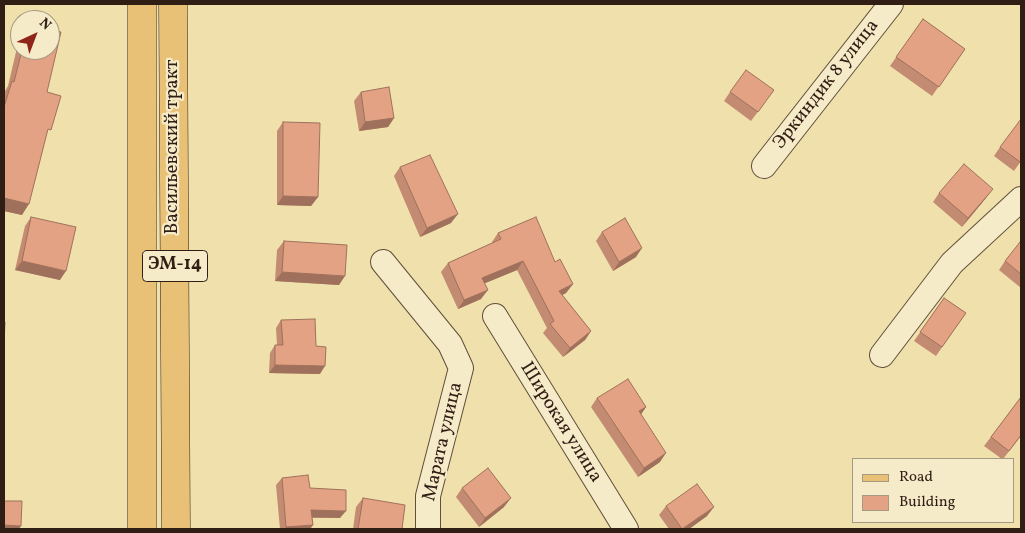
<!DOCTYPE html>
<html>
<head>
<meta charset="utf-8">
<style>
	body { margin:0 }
	#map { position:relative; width:1025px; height:533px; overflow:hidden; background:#efe0ac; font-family:Vollkorn,serif }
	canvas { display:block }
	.frame { position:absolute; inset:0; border:5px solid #301e14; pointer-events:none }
	.legend { position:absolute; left:852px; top:458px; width:162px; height:65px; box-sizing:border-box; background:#f5ebc9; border:1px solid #a69981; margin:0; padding:6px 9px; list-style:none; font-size:15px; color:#301e14 }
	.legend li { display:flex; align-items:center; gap:10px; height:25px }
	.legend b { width:25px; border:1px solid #a69981 }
	.north { position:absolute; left:10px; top:10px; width:50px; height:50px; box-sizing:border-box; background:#f5ebc9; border:1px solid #a69981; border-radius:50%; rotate:43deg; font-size:14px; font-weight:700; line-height:20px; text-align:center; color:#301e14 }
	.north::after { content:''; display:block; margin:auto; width:18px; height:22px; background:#8f2418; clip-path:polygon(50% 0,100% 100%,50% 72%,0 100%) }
</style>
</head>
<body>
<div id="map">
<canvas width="1025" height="533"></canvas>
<div class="frame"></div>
<ul class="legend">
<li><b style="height:6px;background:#e8c076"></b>Road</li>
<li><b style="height:14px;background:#e3a283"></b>Building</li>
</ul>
<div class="north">N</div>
</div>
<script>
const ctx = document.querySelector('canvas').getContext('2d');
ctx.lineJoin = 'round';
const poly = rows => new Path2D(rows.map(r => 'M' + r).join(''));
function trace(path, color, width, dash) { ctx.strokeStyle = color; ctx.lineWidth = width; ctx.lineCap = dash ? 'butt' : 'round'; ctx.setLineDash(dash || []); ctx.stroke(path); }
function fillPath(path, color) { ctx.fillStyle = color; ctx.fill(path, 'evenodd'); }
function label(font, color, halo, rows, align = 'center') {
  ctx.font = font + ' Vollkorn,serif'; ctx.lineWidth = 4.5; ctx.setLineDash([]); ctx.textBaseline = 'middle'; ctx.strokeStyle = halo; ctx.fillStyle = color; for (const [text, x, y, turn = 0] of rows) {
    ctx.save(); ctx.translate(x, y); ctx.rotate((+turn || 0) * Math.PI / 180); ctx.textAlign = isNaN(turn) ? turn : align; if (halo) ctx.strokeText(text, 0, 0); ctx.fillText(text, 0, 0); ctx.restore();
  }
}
const minor = poly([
	[764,166,891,4],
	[383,262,450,344,461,368,428,496,428,529],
	[495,316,626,529],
	[882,355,952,263,1021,199]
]);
const major = poly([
	[142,4,142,529],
	[173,4,176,529]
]);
trace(minor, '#604e3a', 26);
trace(major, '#301e14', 29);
trace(minor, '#f5ebc9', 24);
trace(major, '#e8c076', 28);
fillPath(poly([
	[923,19,965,49,932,96,890,66],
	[20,35,20,50,50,50,47,92,46,136,22,215,4,211,4,93,8,86],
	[774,90,751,121,724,101,730,92],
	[361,92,394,118,388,127,359,131,354,101],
	[283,122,318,197,311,206,277,205,277,131],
	[1000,147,1021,161,1014,171,994,156],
	[400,167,451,223,420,237,394,176],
	[939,193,986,198,962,227,933,202],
	[31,217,60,280,15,270,25,226],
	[602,232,636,257,613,271,596,241],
	[498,233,555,262,573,284,566,293,562,295,591,331,585,340,563,357,543,333,547,328,517,270,485,283,481,299,458,309,441,272,448,263,492,243,492,242],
	[284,241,339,285,275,281,277,250],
	[1021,243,1021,288,999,270,1005,261],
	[944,298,966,313,936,356,914,341],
	[281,320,316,346,320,374,269,373,270,353,275,345,277,345,276,328],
	[1021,397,1021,436,1003,459,1002,459,984,446],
	[597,398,646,407,641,414,660,462,638,477,591,407],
	[282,478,310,488,340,518,312,518,313,525,310,529,280,529,276,485],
	[462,488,504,507,479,527,456,497],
	[363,498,402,529,353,529,356,507],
	[666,506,707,516,689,529,669,529,659,515]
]), '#c38b71');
fillPath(poly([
	[394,118,388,127,359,131,365,122],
	[993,189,986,198,962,227,968,218],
	[283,196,318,197,311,206,277,205],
	[4,198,29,204,22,215,4,211],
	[458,214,451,223,420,237,427,228],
	[642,248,636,257,613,271,619,262],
	[22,261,66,271,60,280,15,270],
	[523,261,517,270,476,287,482,278],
	[282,272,345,276,339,285,275,281],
	[573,284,566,293,553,300,559,291],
	[488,290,481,299,458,309,464,300],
	[591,331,585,340,563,357,570,348],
	[275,365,325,366,320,374,269,373],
	[646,407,640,416,639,411],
	[666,453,660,462,638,477,644,468],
	[511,498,504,507,479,527,485,518],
	[714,507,707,516,689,529,683,529],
	[311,510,346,511,340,518,306,517],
	[4,525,21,526,19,529,4,529],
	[313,525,310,529,285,529,286,527]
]), '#9f715c');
const building = poly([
	[923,19,965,49,939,87,896,57,923,19],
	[50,30,61,32,47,92,61,96,51,130,48,129,29,204,4,198,4,107,12,81,14,82,22,50,50,50,50,30],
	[746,70,774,90,758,112,730,92,746,70],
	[389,87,394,118,365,122,361,92,389,87],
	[1021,119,1021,161,1020,162,1000,147,1021,119],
	[283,122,320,123,318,197,283,196,283,122],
	[430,155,458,214,427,228,400,167,430,155],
	[964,164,993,189,968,218,939,193,964,164],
	[31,217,76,227,66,271,22,261,31,217],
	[536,217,555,262,560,259,573,284,559,291,591,331,570,348,550,324,554,321,523,261,482,278,488,290,464,300,448,263,501,239,498,233,536,217],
	[625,218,642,248,619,262,602,232,625,218],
	[284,241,347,245,345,276,282,272,284,241],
	[1020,242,1021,243,1021,274,1005,261,1020,242],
	[944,298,966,313,942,347,920,332,944,298],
	[315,319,316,346,326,347,325,366,275,365,275,345,283,345,281,320,315,319],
	[4,322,5,322,4,344,4,322],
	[628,379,646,407,639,411,666,453,644,468,597,398,628,379],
	[1021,397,1021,435,1009,451,991,437,1021,397],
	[488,468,511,498,485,518,462,488,488,468],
	[308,475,310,488,346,490,346,511,311,510,313,525,286,527,282,478,308,475],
	[697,484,714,507,682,529,666,506,697,484],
	[363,498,405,505,402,529,358,529,363,498],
	[4,501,22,501,21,526,4,525,4,501]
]);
fillPath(building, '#e3a283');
trace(building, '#9f715c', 1);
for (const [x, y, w] of [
	[175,266,65]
]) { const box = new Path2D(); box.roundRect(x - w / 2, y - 15.5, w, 31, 4); ctx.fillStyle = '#f5ebc9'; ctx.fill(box); trace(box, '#301e14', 1); }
label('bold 18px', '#301e14', null, [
	["ЭМ-14",175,266]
]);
label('19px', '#301e14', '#f5ebc9', [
	["Эркиндик 8 улица",827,85,-52],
	["Васильевский тракт",174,147,-90],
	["Широкая улица",560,423,58],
	["Марата улица",444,442,-77]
]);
</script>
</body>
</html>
